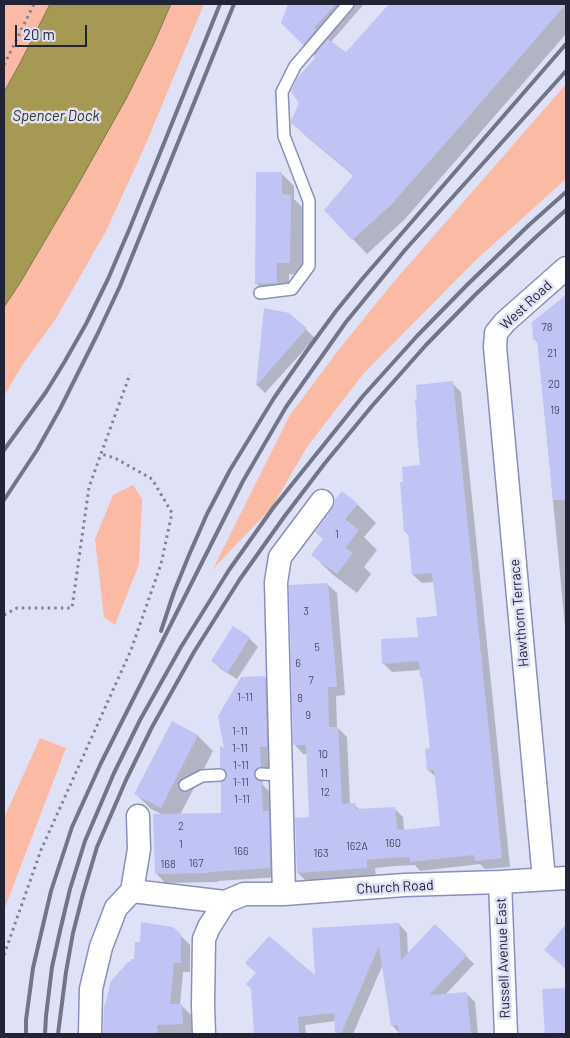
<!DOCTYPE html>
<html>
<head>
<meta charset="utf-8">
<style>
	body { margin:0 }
	#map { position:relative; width:570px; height:1038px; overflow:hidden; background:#dfe2f6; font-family:Barlow,sans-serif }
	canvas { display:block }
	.frame { position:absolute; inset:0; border:5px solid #222436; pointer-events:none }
	.scale { position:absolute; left:15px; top:25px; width:72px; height:22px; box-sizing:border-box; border:2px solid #222436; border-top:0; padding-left:6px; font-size:15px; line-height:18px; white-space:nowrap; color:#222436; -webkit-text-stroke:4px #dfe2f6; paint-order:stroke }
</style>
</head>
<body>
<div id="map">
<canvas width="570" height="1038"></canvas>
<div class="frame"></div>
<div class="scale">20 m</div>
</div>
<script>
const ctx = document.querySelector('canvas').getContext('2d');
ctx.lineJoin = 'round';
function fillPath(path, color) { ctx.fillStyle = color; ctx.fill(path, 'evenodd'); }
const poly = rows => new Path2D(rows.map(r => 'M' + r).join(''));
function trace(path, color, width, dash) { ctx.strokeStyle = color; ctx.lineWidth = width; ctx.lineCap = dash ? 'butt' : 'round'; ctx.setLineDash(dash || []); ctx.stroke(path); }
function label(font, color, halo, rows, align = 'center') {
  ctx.font = font + ' Barlow,sans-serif'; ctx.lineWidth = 5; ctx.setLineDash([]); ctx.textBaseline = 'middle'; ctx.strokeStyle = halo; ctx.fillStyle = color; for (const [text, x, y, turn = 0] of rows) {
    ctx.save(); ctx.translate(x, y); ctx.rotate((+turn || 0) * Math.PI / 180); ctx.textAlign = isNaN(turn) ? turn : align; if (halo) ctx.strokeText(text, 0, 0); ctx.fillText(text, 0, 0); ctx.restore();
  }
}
fillPath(poly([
	[4,4,50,4,19,65,4,92],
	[171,4,204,4,145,146,106,231,55,320,23,364,4,396,4,307,20,283,76,188,154,43],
	[566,84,566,179,478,258,364,373,307,447,272,507,213,569,290,415,340,348,392,284],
	[133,485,142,499,139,564,115,625,104,617,95,539,113,495],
	[40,738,66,748,4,910,4,818]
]), '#fbbaa4');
const water = poly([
	[50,4,171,4,154,43,126,99,76,188,20,283,4,307,4,92,19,65,50,4]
]);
fillPath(water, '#a59953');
trace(water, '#7e764a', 1);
fillPath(poly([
	[289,4,364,4,331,42,347,54,390,4,566,4,566,34,405,219,367,254,325,210,354,176,307,137,292,122,301,102,317,58,282,22],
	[281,173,294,186,294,199,303,208,302,275,289,274,289,295,268,296,256,283],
	[566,297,566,637,538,343,534,339,534,322],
	[265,310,289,314,315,338,265,393,257,385],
	[452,383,461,392,510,867,485,869,480,864,420,871,415,865,395,866,375,868,376,877,307,882,298,873,310,818,307,754,303,754,295,745,328,585,337,593,345,695,336,696,337,727,347,737,350,805,355,805,360,810,394,808,403,817,404,831,441,827,436,777,428,770,431,749,423,678,421,677,421,670,392,672,383,663,419,638,438,617,434,582,422,583,413,575,410,536,406,532,405,483,422,466],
	[357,504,376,523,364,537,377,550,364,567,371,574,357,593,332,574,313,555],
	[233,628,249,638,258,647,237,679,221,669,212,661],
	[265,677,274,687,270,776,264,779,262,784,270,792,279,877,218,881,218,882,165,883,156,873,163,815,151,809,136,794,172,723,198,736,213,751,180,815,223,814,228,774,222,767,225,751],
	[399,924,407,933,408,955,466,956,474,964,445,995,466,993,475,1002,478,1034,442,1034,439,1002,400,1034,392,1025,383,964,353,1034,337,1034,336,1021,305,1025,306,1034,255,1034,253,989,316,978],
	[173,928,190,945,190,972,183,972,180,1005,181,1005,191,1015,192,1034,104,1034,105,1006,135,960,141,944],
	[566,989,566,1034,547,1034,543,990]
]), '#0003');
fillPath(poly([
	[288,4,336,4,314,28,316,29,303,45,281,23],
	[389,4,566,4,464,122,391,205,352,240,324,210,354,175,291,123,291,120,299,103,291,92,297,78,315,58,314,56,328,39,346,52],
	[256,172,282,172,282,194,291,195,290,263,277,263,277,283,255,284],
	[566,295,566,500,553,500,537,340,533,340,532,322],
	[264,308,289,313,307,328,256,386],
	[453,381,502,858,475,861,474,855,410,862,410,857,385,858,367,860,367,868,297,873,295,818,309,817,306,745,293,745,289,585,328,583,337,687,328,687,329,727,338,727,342,804,355,803,356,809,395,807,397,829,401,829,402,830,440,826,434,770,427,770,425,749,430,748,422,677,420,677,419,661,382,664,381,639,418,637,416,618,437,616,432,573,412,575,408,532,404,532,400,482,403,482,402,467,420,465,416,422,417,421,415,400,417,399,416,385],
	[342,491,357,503,345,519,359,530,345,548,353,553,337,574,311,555,323,539,315,532,332,509,335,503,335,500],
	[233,626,250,637,228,672,211,661],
	[265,676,267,747,260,747,261,767,255,770,254,774,257,780,261,782,263,811,269,811,270,868,209,872,209,873,155,874,153,814,221,813,221,782,226,779,227,775,226,771,220,768,220,746,224,748,218,716,241,677],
	[172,721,198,735,161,808,134,794],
	[141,922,173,927,181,934,181,963,174,963,170,1004,182,1004,183,1024,157,1025,158,1034,103,1034,104,1005,105,1005,111,981,128,962,131,962,131,959,134,959,135,942,140,942],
	[399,923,401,960,435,924,467,955,429,995,467,992,471,1034,399,1034,398,1025,391,1026,379,946,341,1034,335,1034,334,1013,298,1017,299,1034,254,1034,251,989,246,984,256,973,245,963,269,936,315,975,312,928],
	[566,924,566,969,544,950],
	[566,988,566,1034,545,1034,542,989]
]), '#bfc4f5');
const lane = poly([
	[260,293,292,289,309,266,309,201,284,136,282,92,295,66,348,4],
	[261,774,281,775],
	[185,785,202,776,220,775]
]);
const street = poly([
	[544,879,495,347,496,333,505,322,566,268],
	[500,882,506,1034],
	[132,891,225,902],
	[132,891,139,849,138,816],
	[284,894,276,582,280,557,322,501],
	[90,1034,91,989,101,947,116,908,132,891],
	[204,1034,203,1005,204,939,209,927,225,902,244,894,284,894,404,885,500,882,566,878]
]);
trace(lane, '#8a8fbc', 14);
trace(street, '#8a8fbc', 25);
trace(poly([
	[4,65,34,4],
	[4,615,17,608,72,608,89,487,130,374],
	[4,955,41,850,131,650,161,564,172,513,152,479,115,458,101,454]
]), '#808396', 3, [2.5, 4]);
trace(lane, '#fff', 11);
trace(street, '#fff', 22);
trace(poly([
	[4,450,46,392,65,361,86,324,108,279,129,230,220,4],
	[4,500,37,450,60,409,98,333,120,286,234,4],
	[161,631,174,592,189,555,207,514,230,470,274,398,306,352,336,311,363,278,566,44],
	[26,1034,26,1020,33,968,51,891,72,827,101,763,243,481,286,407,346,322,405,250,566,71],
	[45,1034,46,1016,52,967,60,931,70,889,85,841,114,773,140,720,181,647,229,570,273,508,363,396,417,336,467,285,529,225,566,192],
	[58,1034,66,972,73,933,83,894,97,847,126,780,152,727,194,652,240,579,284,517,325,463,372,406,426,345,476,294,537,236,566,210]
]), '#727487', 4);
label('11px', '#494c66', null, [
	["78",547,327],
	["21",552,353],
	["20",554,384],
	["19",555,410],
	["1",337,534],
	["3",306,611],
	["5",317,647],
	["6",298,663],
	["7",311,680],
	["1-11",245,697],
	["8",300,698],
	["9",308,715],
	["1-11",240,731],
	["1-11",240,748],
	["10",323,754],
	["1-11",241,765],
	["11",324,773],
	["1-11",241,782],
	["12",325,792],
	["1-11",242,799],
	["2",181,826],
	["160",393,843],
	["1",181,844],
	["162A",357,846],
	["166",241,851],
	["163",321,853],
	["167",196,863],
	["168",168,864]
]);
label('14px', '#222436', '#dfe2f6', [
	["West Road",526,305,-43],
	["Hawthorn Terrace",519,613,-95],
	["Church Road",395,887,-3],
	["Russell Avenue East",503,958,-92]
]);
label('italic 15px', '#393414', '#dfe2f6', [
	["Spencer Dock",56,116]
]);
</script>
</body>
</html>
